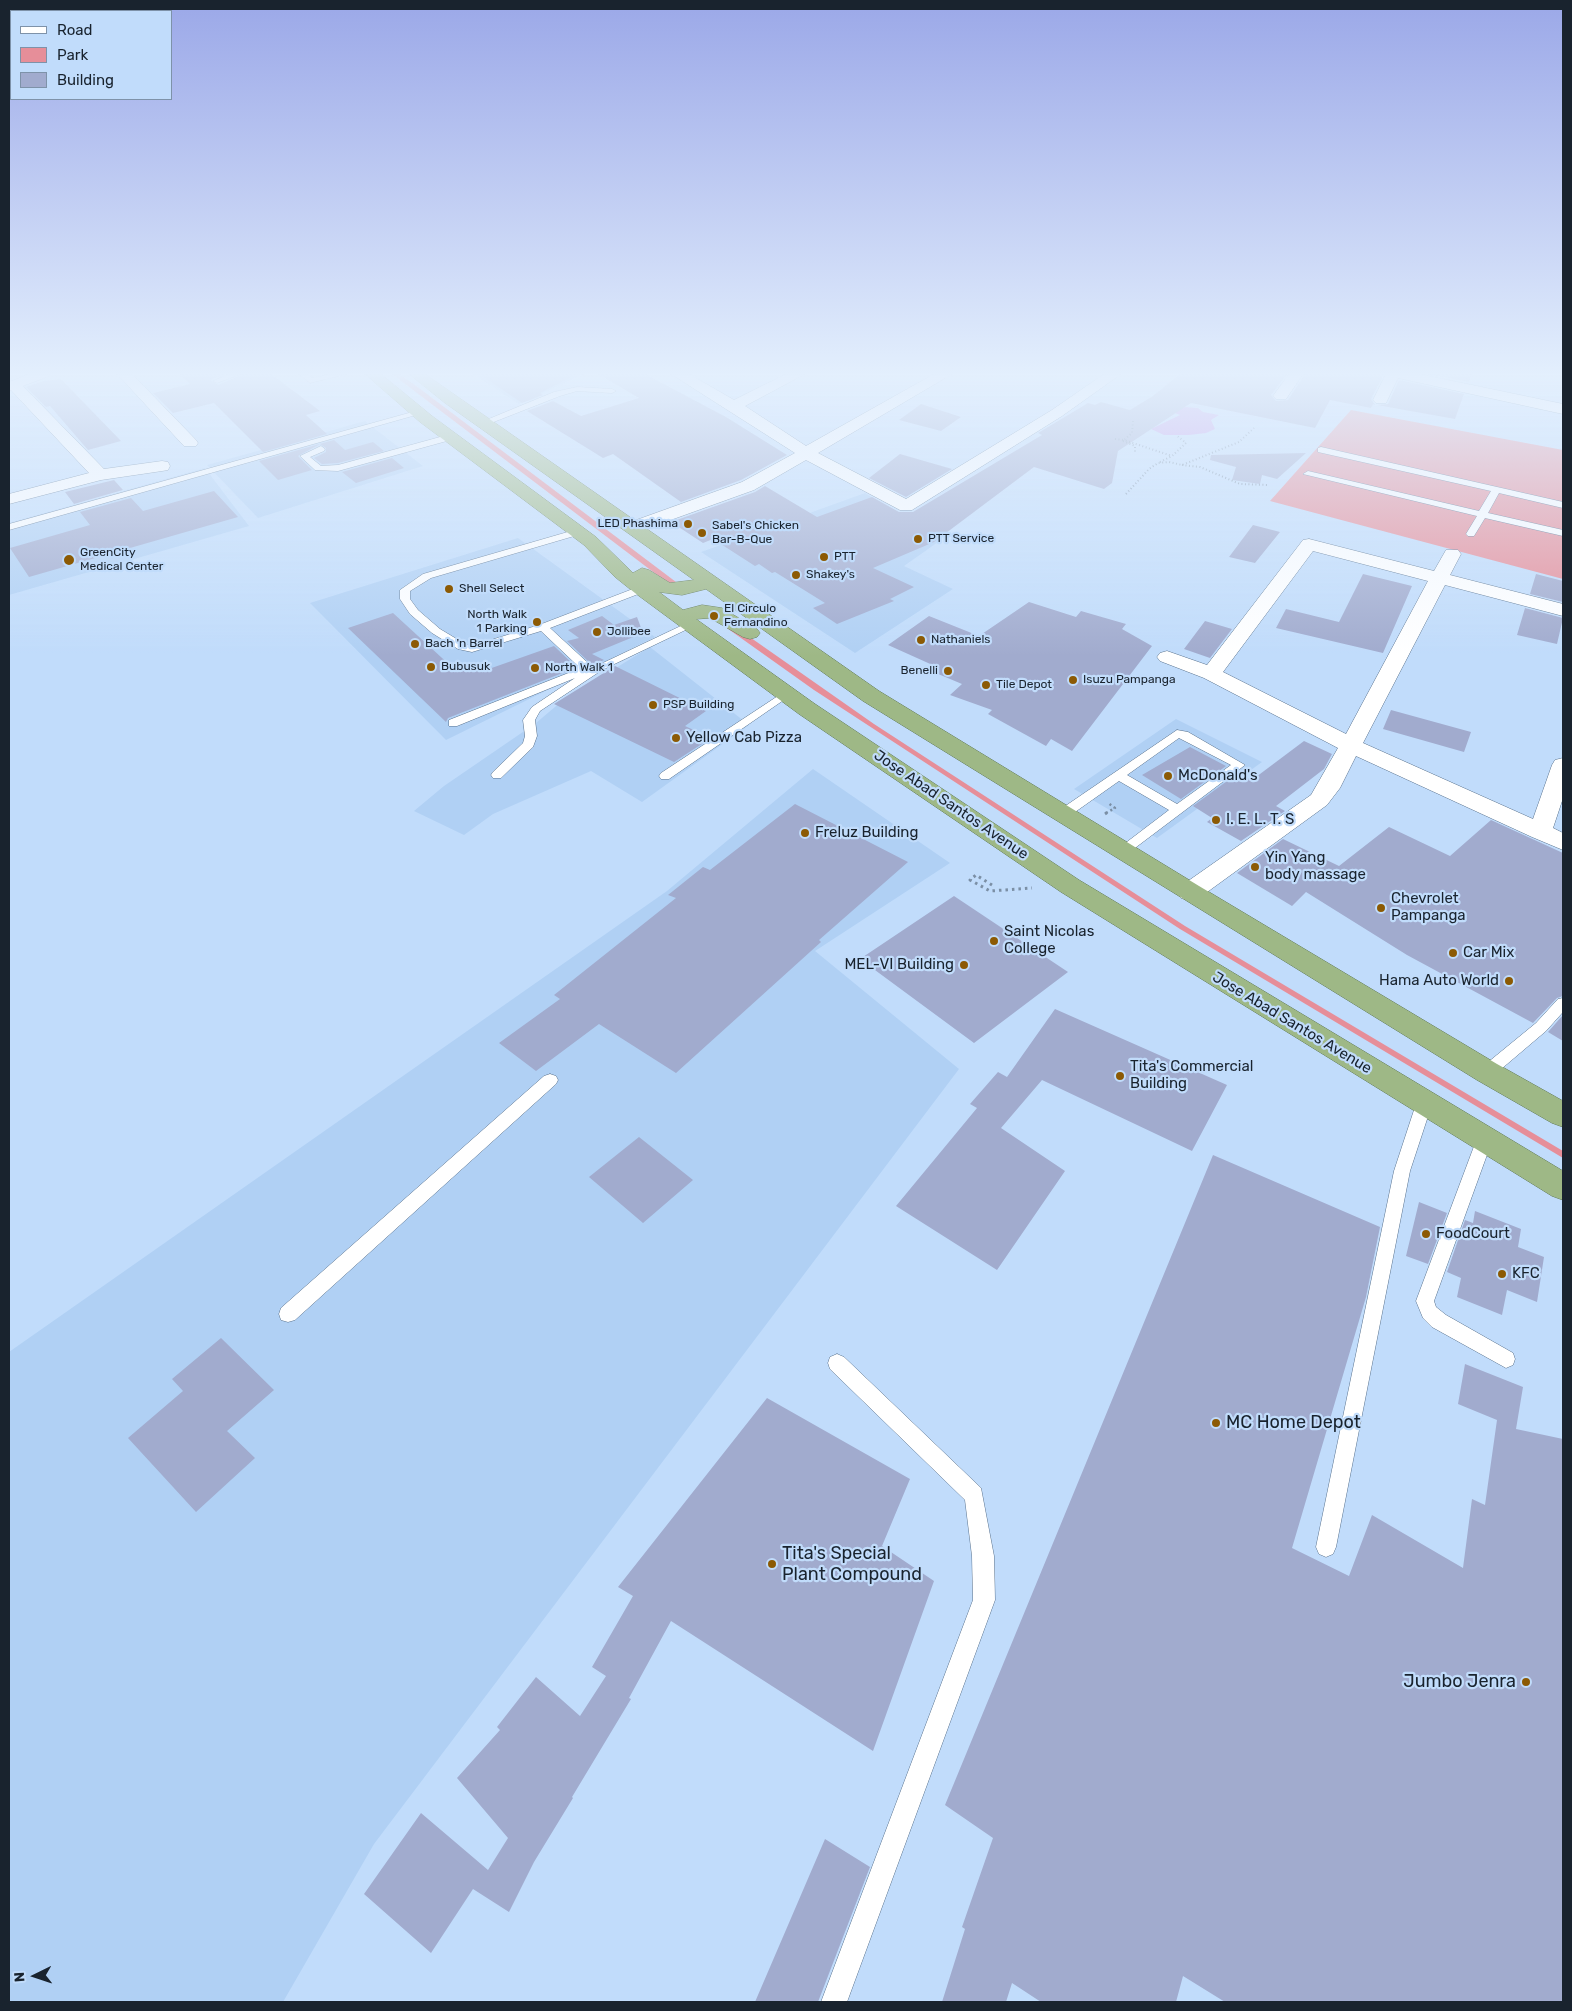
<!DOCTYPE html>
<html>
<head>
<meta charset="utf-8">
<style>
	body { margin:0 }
	#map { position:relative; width:1572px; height:2011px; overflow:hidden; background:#c1dcfb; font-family:Rubik,sans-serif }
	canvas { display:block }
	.frame { position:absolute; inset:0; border:10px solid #19232e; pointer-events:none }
	.legend { position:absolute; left:10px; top:10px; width:162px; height:90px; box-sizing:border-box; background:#c1dcfb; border:1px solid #7e92a9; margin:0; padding:6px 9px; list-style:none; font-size:15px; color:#19232e }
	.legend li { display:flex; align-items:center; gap:10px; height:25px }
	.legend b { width:25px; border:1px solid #7e92a9 }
	.north { position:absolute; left:10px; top:1951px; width:50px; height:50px; -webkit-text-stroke:4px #c1dcfb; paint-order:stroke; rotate:266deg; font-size:14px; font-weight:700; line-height:20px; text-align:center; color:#19232e }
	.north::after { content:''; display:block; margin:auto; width:18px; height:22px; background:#19232e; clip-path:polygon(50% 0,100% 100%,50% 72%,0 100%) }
</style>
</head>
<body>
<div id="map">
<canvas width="1572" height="2011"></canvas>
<div class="frame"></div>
<ul class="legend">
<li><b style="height:6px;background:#fff"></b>Road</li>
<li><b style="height:14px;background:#e68e99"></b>Park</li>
<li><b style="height:14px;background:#a1abce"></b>Building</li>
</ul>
<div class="north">N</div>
</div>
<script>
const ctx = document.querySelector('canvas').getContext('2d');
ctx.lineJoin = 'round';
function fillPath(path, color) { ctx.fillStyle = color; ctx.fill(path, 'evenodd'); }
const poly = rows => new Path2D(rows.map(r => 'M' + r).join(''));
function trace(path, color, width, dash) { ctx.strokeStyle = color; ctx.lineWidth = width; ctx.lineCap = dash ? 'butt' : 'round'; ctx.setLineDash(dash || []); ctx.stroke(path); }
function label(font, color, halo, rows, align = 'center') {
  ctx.font = font + ' Rubik,sans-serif'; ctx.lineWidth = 4.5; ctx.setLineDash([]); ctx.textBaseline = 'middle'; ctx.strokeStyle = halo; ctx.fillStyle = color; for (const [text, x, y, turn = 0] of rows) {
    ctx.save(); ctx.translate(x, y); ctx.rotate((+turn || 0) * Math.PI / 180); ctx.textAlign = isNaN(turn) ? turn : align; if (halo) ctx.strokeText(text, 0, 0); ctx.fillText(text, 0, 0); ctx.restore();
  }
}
fillPath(poly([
	[473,374,584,374,519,404],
	[365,421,423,466,258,518,207,465],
	[205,468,249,526,9,595,9,523],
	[865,493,941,540,904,566,953,589,855,653,701,552],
	[518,538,655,637,446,740,310,603],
	[650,647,749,725,642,802,591,771,493,814,464,835,414,811,444,786,536,723,562,701],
	[1176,719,1262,762,1157,838,1074,789],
	[813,769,950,863,815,951,959,1069,374,1844,283,2002,9,2002,9,1352,667,891]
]), '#b0d0f4');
fillPath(poly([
	[392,374,399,374,415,385,676,582,669,584],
	[1351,410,1563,450,1563,579,1270,501],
	[724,619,874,724,1185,926,1563,1151,1563,1158,1180,929,814,690,717,621]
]), '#e68e99');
fillPath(poly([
	[1184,407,1198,408,1203,412,1219,415,1211,420,1215,429,1206,433,1189,435,1164,435,1151,429,1180,415,1172,412]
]), '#c897e8');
fillPath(poly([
	[180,374,224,374,211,380,218,385,243,374,271,374,320,411,306,415,327,434,263,452,214,403,173,413,153,393,190,384],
	[479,374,577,374,540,393,543,395,522,403],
	[598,374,645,374,726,417,787,455,741,480,681,502,613,454,603,458,527,411,553,401,581,416,639,398],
	[1180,374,1287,374,1271,395,1276,401,1288,400,1305,374,1384,374,1371,399,1375,405,1373,404,1371,408,1330,400,1315,428,1191,403,1118,451,1112,483,1104,489,1034,467,934,542,873,568,914,587,890,599,894,601,837,624,813,608,825,603,775,572,772,573,759,564,755,566,713,539,703,543,671,522,755,492,765,486,817,517,872,497,899,512,913,512,1042,435,1038,433,1088,403,1095,405,1101,402,1130,410,1153,396],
	[1428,374,1472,374,1469,382],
	[61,379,121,441,88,450,50,406,46,407,26,387,43,381],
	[1399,380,1464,394,1455,419,1377,405,1388,404],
	[921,404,961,417,941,431,899,420],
	[334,440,345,450,373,442,384,451,338,463,322,464,314,458,326,452,326,448,320,444,298,456,312,470,278,480,259,461],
	[1306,453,1277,479,1262,475,1260,484,1232,480,1236,467,1210,460,1211,455],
	[900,454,952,469,906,497,869,478],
	[392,458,404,468,356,483,342,472],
	[114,480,123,490,74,504,65,492],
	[214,491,238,517,29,577,10,548,90,525,80,512,131,498,143,511],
	[1253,525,1280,532,1255,563,1229,557],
	[1363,574,1412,586,1383,653,1276,628,1286,609,1339,622],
	[1536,574,1563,581,1563,602,1530,594],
	[1029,602,1076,617,1081,611,1126,624,1122,629,1152,646,1072,751,1051,739,1046,746,988,714,992,710,950,695,962,684,931,671,937,667,888,645,929,616,979,636],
	[1525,608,1563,618,1557,644,1517,635],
	[393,613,454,669,463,667,486,670,554,646,575,666,570,670,448,718,446,722,348,628],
	[602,616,614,625,637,617,643,633,592,654,604,660,591,666,591,664,567,641,579,638,568,630],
	[1205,621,1232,629,1210,658,1184,649],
	[615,666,706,711,685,726,711,738,674,762,554,704],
	[1391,710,1471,732,1464,752,1383,729],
	[1304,741,1332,754,1324,769,1276,806,1285,811,1241,841,1207,822,1212,818,1193,806,1238,773,1252,780],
	[1190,747,1226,766,1181,799,1142,775],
	[795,804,908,862,819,940,821,942,676,1073,599,1024,536,1071,499,1043,560,999,554,995,676,898,668,895,703,867,710,870],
	[1491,820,1563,853,1563,996,1557,998,1533,1023,1407,955,1306,892,1292,906,1237,873,1283,839,1339,866,1389,827,1450,856],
	[954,896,1068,972,974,1043,860,959],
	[1055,1009,1227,1085,1192,1151,1042,1080,1001,1128,1065,1171,997,1270,896,1206,977,1108,970,1104,998,1072,1007,1077],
	[1563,1015,1563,1041,1548,1032],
	[639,1137,693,1180,643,1223,589,1177],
	[1213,1155,1380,1227,1366,1297,1292,1548,1349,1576,1372,1515,1463,1568,1472,1499,1485,1505,1497,1420,1458,1404,1465,1364,1523,1387,1516,1429,1563,1439,1563,2002,1225,2002,1183,1976,1176,2002,1041,2002,1012,1983,1006,2002,942,2002,965,1929,962,1927,993,1838,945,1805],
	[1419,1202,1447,1213,1428,1264,1406,1256],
	[1475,1211,1521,1229,1518,1247,1544,1257,1537,1302,1507,1290,1502,1315,1457,1297,1461,1278,1447,1272,1465,1220,1473,1223],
	[221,1338,274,1390,227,1431,255,1458,196,1512,128,1438,183,1391,172,1379],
	[767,1398,910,1479,882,1546,934,1581,873,1751,671,1621,629,1698,631,1699,572,1797,573,1798,534,1862,509,1912,473,1889,431,1953,364,1894,421,1813,488,1870,508,1838,457,1778,500,1730,497,1727,536,1677,580,1716,606,1676,592,1667,633,1596,618,1587],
	[825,1839,870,1867,818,2002,755,2002]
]), '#a1abce');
const service = poly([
	[229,374,241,374,217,383,213,381,229,374],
	[299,374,308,374,312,378,331,374,347,374,310,383,299,374],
	[577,387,612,389,616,391,612,393,577,391,560,396,486,425,479,423,554,392,577,387],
	[416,411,423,413,9,530,9,524,416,411],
	[451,434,454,435,454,439,338,471,315,470,300,456,321,446,325,449,324,451,310,457,321,466,338,465,451,434],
	[1321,447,1563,502,1563,508,1499,493,1488,513,1563,530,1563,536,1485,518,1474,536,1468,536,1466,534,1477,516,1303,474,1308,471,1479,511,1491,491,1318,452,1318,448,1321,447],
	[578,529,581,530,581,534,431,578,410,591,410,599,418,610,440,629,465,644,472,646,539,625,638,587,646,587,646,591,550,628,588,663,590,665,586,671,687,623,691,622,696,625,602,670,540,711,535,720,537,736,533,747,501,778,493,778,491,775,493,772,523,743,525,736,523,720,532,707,575,678,457,726,449,726,449,720,571,672,578,666,541,631,472,652,458,649,432,633,410,614,400,599,400,590,423,574,578,529],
	[787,690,793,693,791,695,669,779,661,779,659,776,661,773,787,690],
	[1177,730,1188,732,1245,765,1127,854,1117,854,1115,851,1169,810,1119,781,1068,817,1058,817,1057,814,1058,811,1177,730],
	[1179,738,1231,765,1177,804,1127,775,1179,738],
	[1563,998,1563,1012,1546,1031,1493,1076,1487,1078,1481,1076,1479,1072,1481,1068,1536,1023,1558,999,1563,998],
	[550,1074,556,1076,558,1080,556,1084,295,1320,288,1322,281,1320,279,1314,281,1308,544,1076,550,1074],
	[1424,1098,1430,1100,1432,1104,1410,1171,1336,1547,1333,1554,1326,1557,1319,1554,1316,1547,1394,1171,1416,1104,1418,1100,1424,1098],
	[1484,1134,1490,1136,1492,1141,1434,1301,1436,1307,1446,1315,1513,1353,1515,1359,1513,1365,1506,1368,1432,1327,1423,1318,1416,1301,1476,1141,1478,1136,1484,1134],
	[837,1354,844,1357,981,1488,994,1556,995,1600,847,2002,821,2002,973,1600,972,1556,965,1500,830,1369,828,1363,830,1357,837,1354]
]);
const minor = poly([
	[117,374,132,374,196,440,198,443,196,446,184,446,117,374],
	[671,374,689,374,734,400,786,374,805,374,745,406,806,446,934,374,952,374,818,453,906,499,1052,410,1104,374,1121,374,1062,416,912,510,900,510,806,460,754,490,640,531,628,531,625,527,628,523,742,482,795,453,671,374],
	[1289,374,1303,374,1286,399,1276,399,1273,396,1289,374],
	[1386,374,1419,374,1563,404,1563,414,1398,378,1386,403,1376,403,1373,400,1386,374],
	[14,381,19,382,104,469,162,461,168,462,170,466,168,470,162,471,101,480,9,504,9,494,89,473,9,388,9,382,14,381],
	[1309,539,1434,571,1446,550,1458,550,1461,554,1450,575,1563,604,1563,616,1445,585,1363,743,1533,819,1552,765,1555,760,1563,758,1563,798,1553,828,1563,833,1563,850,1532,837,1356,756,1340,788,1327,805,1199,898,1190,900,1181,898,1177,892,1181,886,1311,795,1338,748,1204,678,1160,661,1157,657,1160,653,1167,651,1207,665,1303,540,1309,539],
	[1313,551,1428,581,1346,734,1223,672,1313,551]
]);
const secondary = poly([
	[29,374,49,374,47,377,9,391,9,382,29,374]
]);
const trunk = poly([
	[365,374,381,374,432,416,596,537,633,573,642,568,649,570,670,583,694,580,445,403,409,374,425,374,879,691,1199,886,1497,1064,1563,1101,1563,1127,1552,1123,1477,1080,863,701,706,589,682,595,659,592,683,610,702,605,722,608,757,629,760,633,757,637,750,639,743,637,710,618,696,619,815,704,1079,880,1563,1171,1563,1200,1552,1196,1061,892,799,714,635,593,615,577,584,545,420,422,365,374]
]);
trace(service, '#59728d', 1);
trace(minor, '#59728d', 1);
trace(secondary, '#59728d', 1);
trace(trunk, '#5f7854', 1);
trace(poly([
	[1133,421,1132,433,1124,440,1172,456],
	[1115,439,1124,440],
	[1123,441,1135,446,1135,452],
	[1160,462,1172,456,1186,443,1176,435],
	[1182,465,1200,467,1240,484,1269,485],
	[1126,494,1149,469,1158,463,1169,462,1182,465,1239,442,1254,428]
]), '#7b8fa5', 2, [1, 2.5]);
trace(poly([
	[1106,813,1115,808,1108,803]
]), '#7b8fa5', 2.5, [2, 3]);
trace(poly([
	[1105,814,1108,812],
	[992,885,976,875,970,880,990,891,1032,888]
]), '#7b8fa5', 3, [2.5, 4]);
fillPath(service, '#fff');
fillPath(minor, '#fff');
fillPath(secondary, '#fff');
fillPath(trunk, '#9eb886');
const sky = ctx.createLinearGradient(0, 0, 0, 656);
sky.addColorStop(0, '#9ba8e8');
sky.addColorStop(0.57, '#e3effd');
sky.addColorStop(1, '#e3effd00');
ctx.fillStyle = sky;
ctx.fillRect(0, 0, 1572, 656);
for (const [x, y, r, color] of [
	[688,524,5,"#8c5a04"],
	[702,533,5,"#8c5a04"],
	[918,539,5,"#8c5a04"],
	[824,557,5,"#8c5a04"],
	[69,560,6,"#8c5a04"],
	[796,575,5,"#8c5a04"],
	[449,589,5,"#8c5a04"],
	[714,616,5,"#8c5a04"],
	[537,622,5,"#8c5a04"],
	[597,632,5,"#8c5a04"],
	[921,640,5,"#8c5a04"],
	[415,644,5,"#8c5a04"],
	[431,667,5,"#8c5a04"],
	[535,668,5,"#8c5a04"],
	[948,671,5,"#8c5a04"],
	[1073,680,5,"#8c5a04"],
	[986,685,5,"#8c5a04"],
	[653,705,5,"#8c5a04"],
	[676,738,5,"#8c5a04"],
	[1168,776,5,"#8c5a04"],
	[1216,820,5,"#8c5a04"],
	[805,833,5,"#8c5a04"],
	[1255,867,5,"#8c5a04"],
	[1381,908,5,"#8c5a04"],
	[994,941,5,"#8c5a04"],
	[1453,953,5,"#8c5a04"],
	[964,965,5,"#8c5a04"],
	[1509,981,5,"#8c5a04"],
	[1120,1076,5,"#8c5a04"],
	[1426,1234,5,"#8c5a04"],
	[1502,1274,5,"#8c5a04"],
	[1216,1423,5,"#8c5a04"],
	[772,1564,5,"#8c5a04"],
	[1526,1682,5,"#8c5a04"]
]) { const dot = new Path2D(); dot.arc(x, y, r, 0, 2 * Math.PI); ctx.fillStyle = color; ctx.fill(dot); trace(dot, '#c1dcfb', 2); }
label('12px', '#19232e', '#c1dcfb', [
	["LED Phashima",678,524,"right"],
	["Sabel's Chicken",712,526],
	["Bar-B-Que",712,540],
	["PTT Service",928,539],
	["GreenCity",80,553],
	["Medical Center",80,567],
	["PTT",834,557],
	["Shakey's",806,575],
	["Shell Select",459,589],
	["El Circulo",724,609],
	["Fernandino",724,623],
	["North Walk",527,615,"right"],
	["1 Parking",527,629,"right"],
	["Jollibee",607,632],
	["Nathaniels",931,640],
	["Bach 'n Barrel",425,644],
	["Bubusuk",441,667],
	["North Walk 1",545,668],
	["Benelli",938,671,"right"],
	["Isuzu Pampanga",1083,680],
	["Tile Depot",996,685],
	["PSP Building",663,705]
], 'left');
label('15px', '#19232e', '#c1dcfb', [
	["Yellow Cab Pizza",686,738],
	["McDonald's",1178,776],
	["I. E. L. T. S",1226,820],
	["Freluz Building",815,833],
	["Yin Yang",1265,858],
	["body massage",1265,875],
	["Chevrolet",1391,899],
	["Pampanga",1391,916],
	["Saint Nicolas",1004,932],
	["College",1004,949],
	["Car Mix",1463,953],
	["MEL-VI Building",954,965,"right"],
	["Hama Auto World",1499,981,"right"],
	["Tita's Commercial",1130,1067],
	["Building",1130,1084],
	["FoodCourt",1436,1234],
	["KFC",1512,1274]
], 'left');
label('15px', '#19232e', '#c1dcfb', [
	["Jose Abad Santos Avenue",951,805,34],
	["Jose Abad Santos Avenue",1292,1023,31]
]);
label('18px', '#19232e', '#c1dcfb', [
	["MC Home Depot",1226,1423],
	["Tita's Special",782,1554],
	["Plant Compound",782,1575],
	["Jumbo Jenra",1516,1682,"right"]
], 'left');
</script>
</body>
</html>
